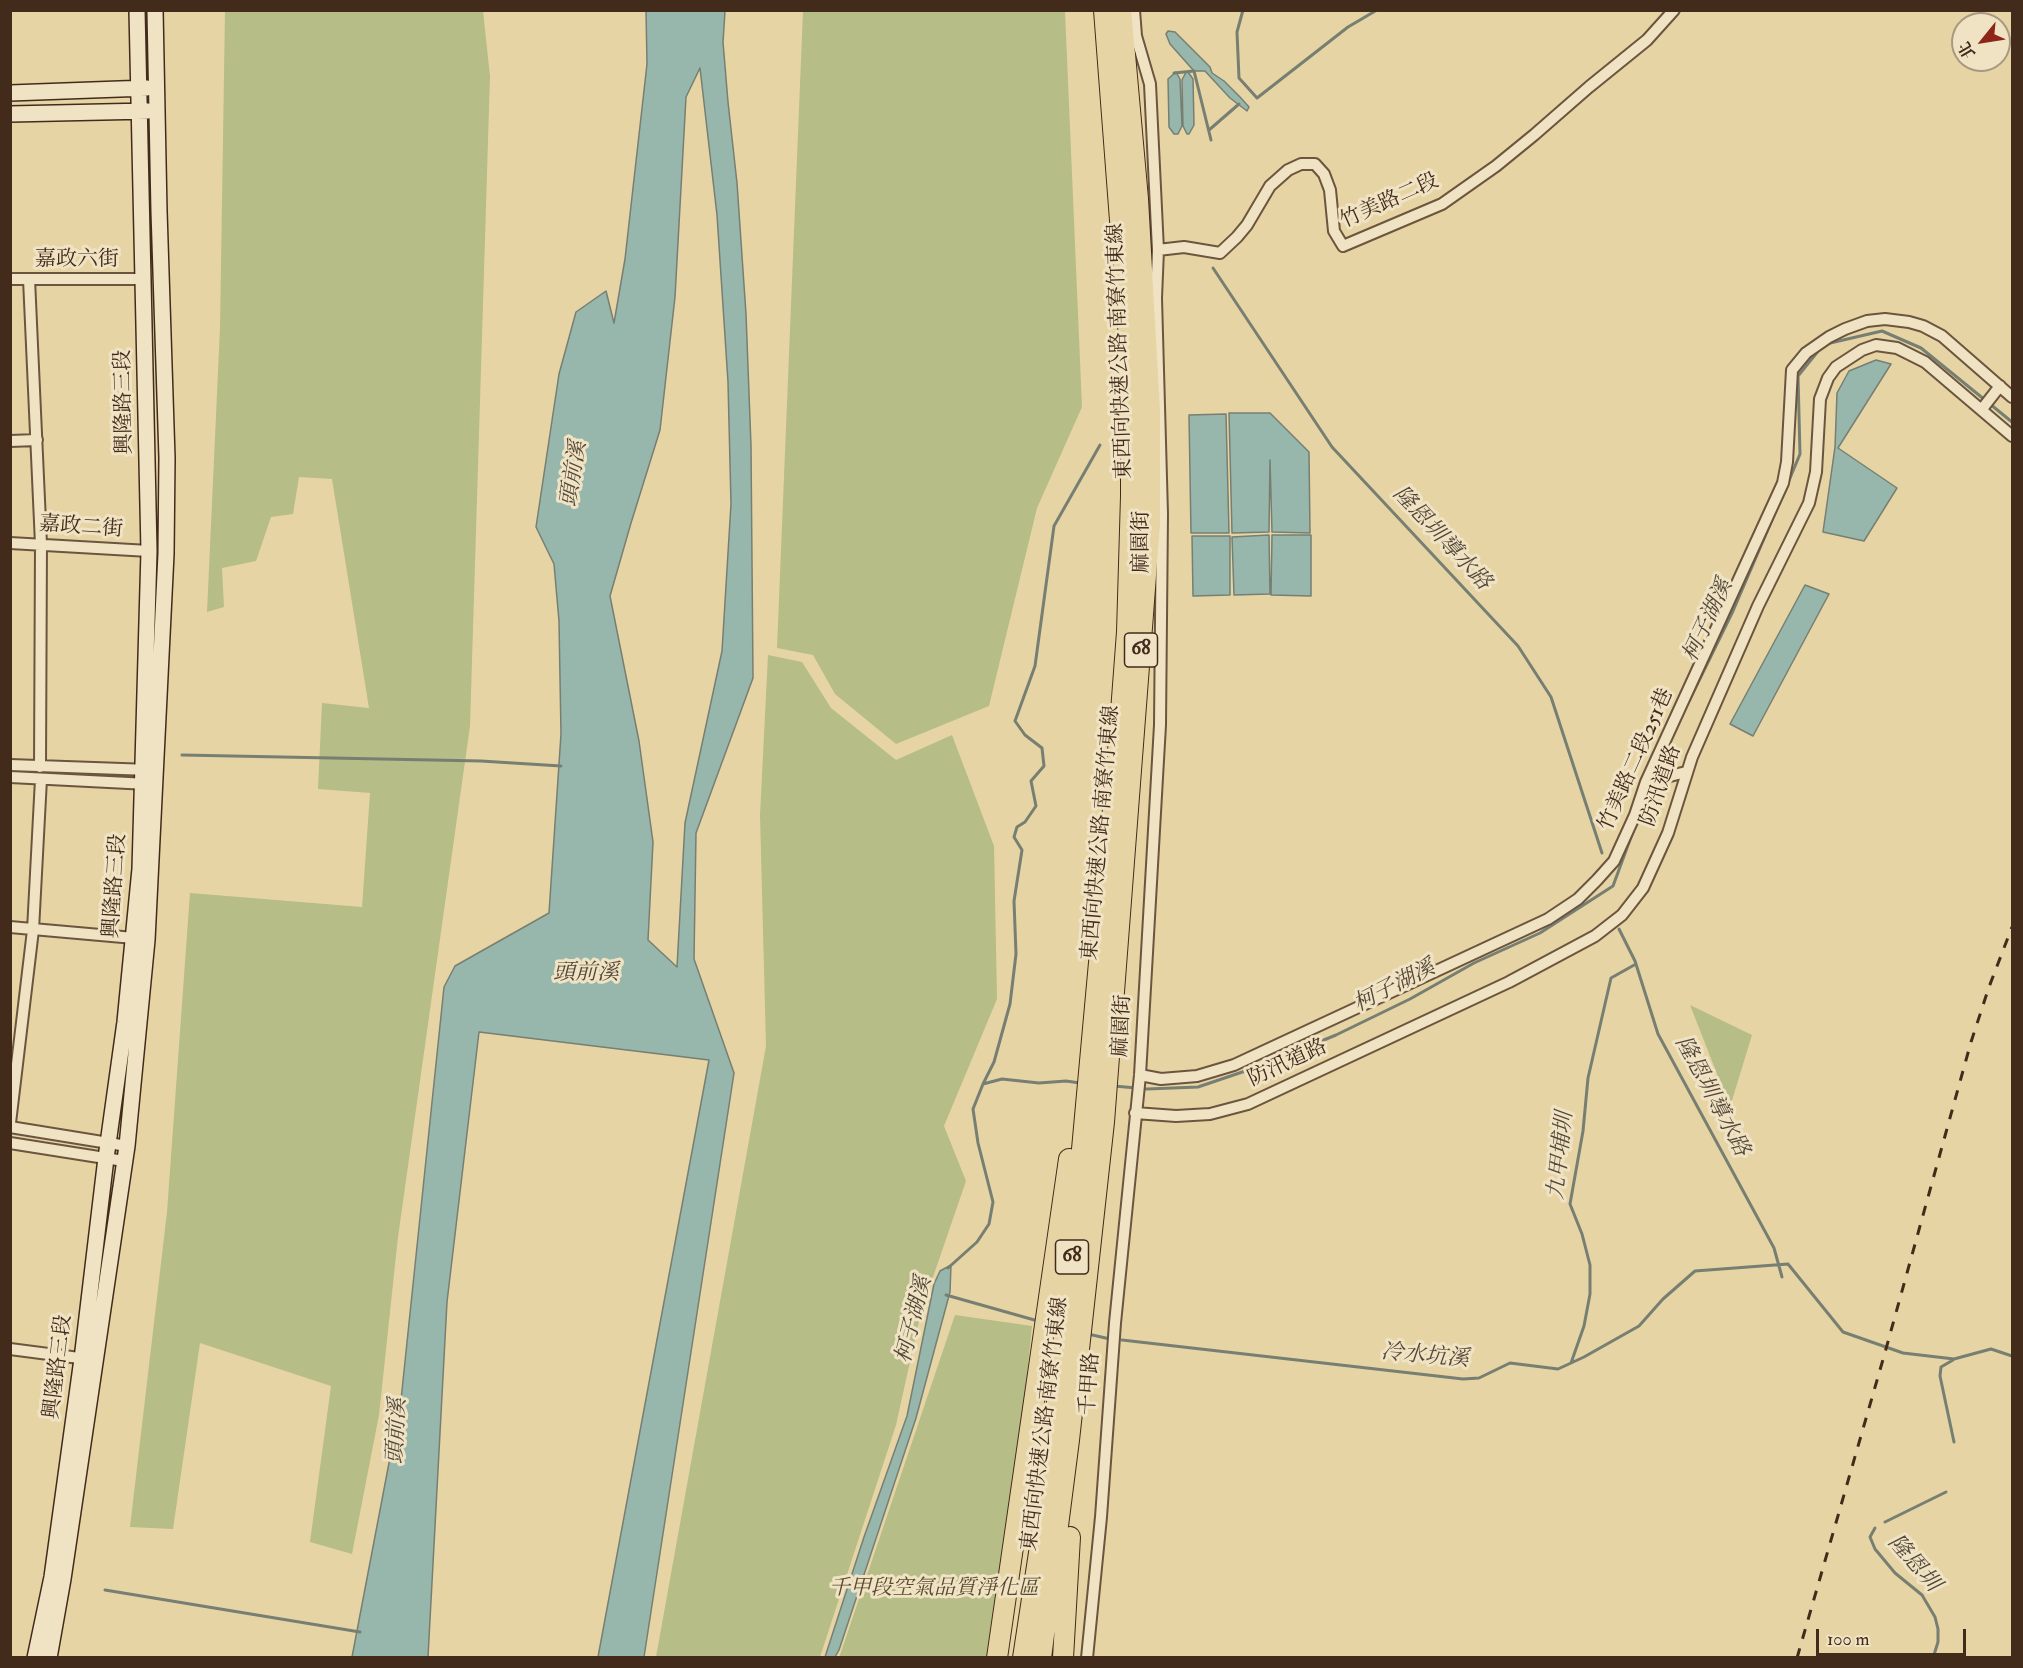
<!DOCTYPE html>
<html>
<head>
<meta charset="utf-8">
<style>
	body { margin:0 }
	#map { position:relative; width:2023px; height:1668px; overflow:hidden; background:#e7d4a4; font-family:"IM FELL Double Pica","Noto Serif TC",serif }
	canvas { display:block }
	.frame { position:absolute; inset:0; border:12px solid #432b1c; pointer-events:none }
	.north { position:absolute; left:1951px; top:12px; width:60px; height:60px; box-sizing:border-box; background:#efe3c4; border:2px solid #aa9981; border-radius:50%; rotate:240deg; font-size:16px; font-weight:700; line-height:24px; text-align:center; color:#432b1c }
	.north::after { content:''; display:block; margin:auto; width:21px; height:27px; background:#8f2418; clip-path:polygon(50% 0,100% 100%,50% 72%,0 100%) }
	.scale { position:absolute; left:1816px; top:1629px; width:150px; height:27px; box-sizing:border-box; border:3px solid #432b1c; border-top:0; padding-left:8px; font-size:18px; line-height:21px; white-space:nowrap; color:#432b1c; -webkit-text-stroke:4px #efe3c4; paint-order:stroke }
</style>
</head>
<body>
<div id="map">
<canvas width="2023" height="1668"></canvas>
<div class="frame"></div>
<div class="north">北</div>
<div class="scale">100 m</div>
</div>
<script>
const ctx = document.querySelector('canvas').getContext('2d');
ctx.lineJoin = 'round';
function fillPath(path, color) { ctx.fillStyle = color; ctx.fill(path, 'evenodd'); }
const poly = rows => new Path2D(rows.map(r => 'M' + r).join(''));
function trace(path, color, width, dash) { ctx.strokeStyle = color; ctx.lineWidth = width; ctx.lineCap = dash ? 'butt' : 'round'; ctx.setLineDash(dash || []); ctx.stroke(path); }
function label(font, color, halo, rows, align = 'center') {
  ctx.font = font + ' "IM FELL Double Pica","Noto Serif TC",serif'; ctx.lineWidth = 6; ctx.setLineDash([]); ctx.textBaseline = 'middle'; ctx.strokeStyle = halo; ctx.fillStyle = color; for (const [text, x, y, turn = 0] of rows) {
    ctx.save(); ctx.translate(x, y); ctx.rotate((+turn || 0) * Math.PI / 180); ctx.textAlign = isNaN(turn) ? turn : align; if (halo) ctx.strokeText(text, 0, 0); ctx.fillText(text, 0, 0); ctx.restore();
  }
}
fillPath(poly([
	[225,11,483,11,490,76,470,726,398,1237,379,1415,352,1554,310,1542,331,1386,200,1343,173,1529,130,1527,167,1212,190,893,362,907,370,793,318,789,322,703,369,708,332,479,299,477,293,514,271,517,256,561,222,568,224,607,207,612,220,328],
	[803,11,1065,11,1082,407,1037,508,989,706,896,744,835,694,813,655,777,648],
	[768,655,802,662,831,708,896,760,952,735,994,846,997,999,944,1126,966,1181,921,1312,896,1425,820,1657,656,1657,766,1046,760,815],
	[1690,1005,1752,1035,1730,1107],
	[955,1315,1032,1326,1021,1435,990,1657,839,1658]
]), '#b6bd86');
const water = poly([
	[646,11,725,11,723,42,728,102,737,183,746,314,751,446,753,678,696,833,694,959,734,1073,644,1657,598,1657,709,1060,479,1032,447,1302,428,1657,352,1657,401,1400,444,987,455,966,549,913,561,734,559,621,554,564,536,527,559,374,576,312,606,291,614,323,625,259,647,64,646,11],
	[700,68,717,215,728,382,731,504,722,651,685,823,677,967,648,940,653,842,639,741,610,596,631,523,660,430,675,297,686,97,700,68],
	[1168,31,1175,32,1210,67,1212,73,1224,81,1240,97,1249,107,1247,111,1230,98,1205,71,1194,71,1170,44,1166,34,1168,31],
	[1176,72,1180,79,1182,126,1178,134,1174,134,1169,127,1168,79,1176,72],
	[1186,72,1188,72,1193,79,1194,125,1189,134,1187,134,1183,126,1182,80,1186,72],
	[1876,360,1891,364,1838,448,1897,488,1864,541,1823,532,1835,447,1837,393,1849,371,1876,360],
	[1229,413,1270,413,1309,452,1310,533,1272,532,1270,460,1269,532,1232,533,1229,413],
	[1226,414,1229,533,1191,533,1189,415,1226,414],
	[1269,535,1270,594,1234,595,1232,537,1269,535],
	[1272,535,1311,535,1311,596,1271,595,1272,535],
	[1192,536,1230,536,1230,595,1193,596,1192,536],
	[1805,585,1829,594,1753,736,1730,724,1805,585],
	[951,1265,950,1292,916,1418,839,1650,835,1657,825,1657,864,1537,907,1416,934,1284,940,1271,951,1265]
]);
fillPath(water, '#98b7ac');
trace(water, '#767f72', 1.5);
trace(poly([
	[1243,10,1237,32,1239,78,1257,98,1348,27,1377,10],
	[1580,10,1593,10],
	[1174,73,1194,71,1211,140],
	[1209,130,1239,104],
	[1213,268,1332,447,1518,646,1551,697,1602,853],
	[1826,344,1882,331,1921,348,1985,400],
	[1990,404,2012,422],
	[1788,483,1800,454,1798,376,1819,350],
	[1689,701,1733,611,1778,506],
	[182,755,481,761,561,766],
	[1619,929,1635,961,1658,1034,1774,1248,1782,1277],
	[983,1084,994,1062,1010,1004,1016,954,1014,901,1022,850,1014,837,1017,827,1025,822,1036,806,1031,781,1044,766,1042,748,1025,735,1015,721,1035,666,1054,526,1100,445],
	[1114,1086,1147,1089,1198,1087,1263,1065,1336,1035,1410,999,1474,963,1540,933,1613,886,1634,829],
	[948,1268,977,1242,989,1224,993,1202,978,1143,973,1109,983,1084,1002,1079,1039,1083,1066,1081,1080,1083],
	[946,1295,1038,1321],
	[1088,1334,1110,1339],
	[1122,1340,1463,1379,1479,1378,1510,1363,1558,1369,1584,1357,1639,1326,1663,1299,1695,1271,1788,1264,1843,1332,1903,1353,1954,1359,1991,1349,2012,1356],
	[1953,1360,1941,1367,1940,1376,1954,1442],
	[1571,1363,1584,1326,1590,1294,1590,1265,1582,1234,1570,1204,1583,1131,1588,1078,1611,978,1636,964],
	[1885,1522,1946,1492],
	[1875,1528,1870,1537,1875,1549,1895,1573,1922,1595,1935,1617,1938,1629,1938,1642,1933,1658],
	[105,1590,360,1632]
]), '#767f72', 3);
const street = poly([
	[1158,250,1184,247,1220,253,1237,237,1247,225,1270,186,1288,170,1301,164,1315,164,1324,174,1330,190,1334,231,1343,246,1442,204,1496,166,1534,135,1589,87,1647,40,1674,10],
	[10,279,143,279],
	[29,279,41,544,40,767],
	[1982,409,2000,386],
	[10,441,37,440],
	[10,543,149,551],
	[10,765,150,770],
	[10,777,148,784],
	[1646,782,1686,772],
	[10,927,134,938],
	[1140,1075,1161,1079,1197,1076,1234,1065,1548,919,1578,899,1597,880,1614,861,1635,815,1646,782,1783,483,1787,462,1792,370,1806,353,1829,337,1845,329,1867,321,1885,319,1909,322,1923,326,1942,336,2012,397],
	[1135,1113,1176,1116,1210,1114,1248,1104,1509,982,1595,936,1622,915,1643,888,1668,833,1692,757,1758,606,1809,503,1816,472,1820,399,1828,378,1836,367,1862,350,1876,345,1897,348,1925,362,2012,436],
	[10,1123,33,930,41,779],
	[10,1127,127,1146],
	[10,1143,124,1161],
	[10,1349,87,1359],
	[1087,1658,1101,1517,1115,1323,1140,1075,1160,725,1162,514,1156,298,1158,250,1150,84,1136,36,1134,10]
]);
const secondary = poly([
	[10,93,147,88],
	[10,114,148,111],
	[35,1658,52,1577,82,1359,106,1158,125,1022,140,869,149,551,137,10],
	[49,1658,63,1579,127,1146,147,940,166,554,167,458,159,211,155,10]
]);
const highway = poly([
	[997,1658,1069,1159],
	[1023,1658,1044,1520,1069,1292,1117,765,1127,632,1131,496,1131,365,1104,10],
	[1041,1658,1069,1440,1104,1122,1150,523,1150,411,1138,199,1121,10],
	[1063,1658,1070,1537]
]);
trace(street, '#6c553e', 14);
trace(secondary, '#432b1c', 18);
trace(highway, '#432b1c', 22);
trace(street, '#efe3c4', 10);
trace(secondary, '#efe3c4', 15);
trace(highway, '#e7d4a4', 20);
trace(poly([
	[1797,1658,1884,1356,1971,1042,1989,987,2012,927]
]), '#432b1c', 3, [10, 10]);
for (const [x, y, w] of [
	[1141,650,33],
	[1072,1257,33]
]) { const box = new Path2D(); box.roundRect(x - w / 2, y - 17, w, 34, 4.5); ctx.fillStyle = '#efe3c4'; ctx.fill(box); trace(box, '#432b1c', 1.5); }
label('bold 20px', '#432b1c', null, [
	["68",1141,650],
	["68",1072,1257]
]);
label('21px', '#432b1c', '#efe3c4', [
	["竹美路二段",1390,202,-24],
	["嘉政六街",77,260],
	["東西向快速公路 南寮竹東線",1121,351,-92],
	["興隆路三段",125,402,-91],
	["嘉政二街",81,528,4],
	["麻園街",1142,542,-90],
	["竹美路二段251巷",1637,760,-66],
	["防汛道路",1662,786,-71],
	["東西向快速公路 南寮竹東線",1102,833,-85],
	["興隆路三段",116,886,-86],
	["麻園街",1123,1026,-87],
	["防汛道路",1288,1064,-25],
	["興隆路三段",59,1367,-83],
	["千甲路",1091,1384,-86],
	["東西向快速公路 南寮竹東線",1046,1424,-83]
]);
label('italic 21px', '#5a4831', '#efe3c4', [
	["千甲段空氣品質淨化區",934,1589]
]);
label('italic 22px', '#544739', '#efe3c4', [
	["頭前溪",575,474,-81],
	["隆恩圳導水路",1441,539,47],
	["柯子湖溪",1709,621,-65],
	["頭前溪",586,974],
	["柯子湖溪",1395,987,-27],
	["隆恩圳導水路",1711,1097,62],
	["九甲埔圳",1562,1156,-84],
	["柯子湖溪",915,1320,-76],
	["冷水坑溪",1425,1357,5],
	["頭前溪",398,1431,-87],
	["隆恩圳",1913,1564,49]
]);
</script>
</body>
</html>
